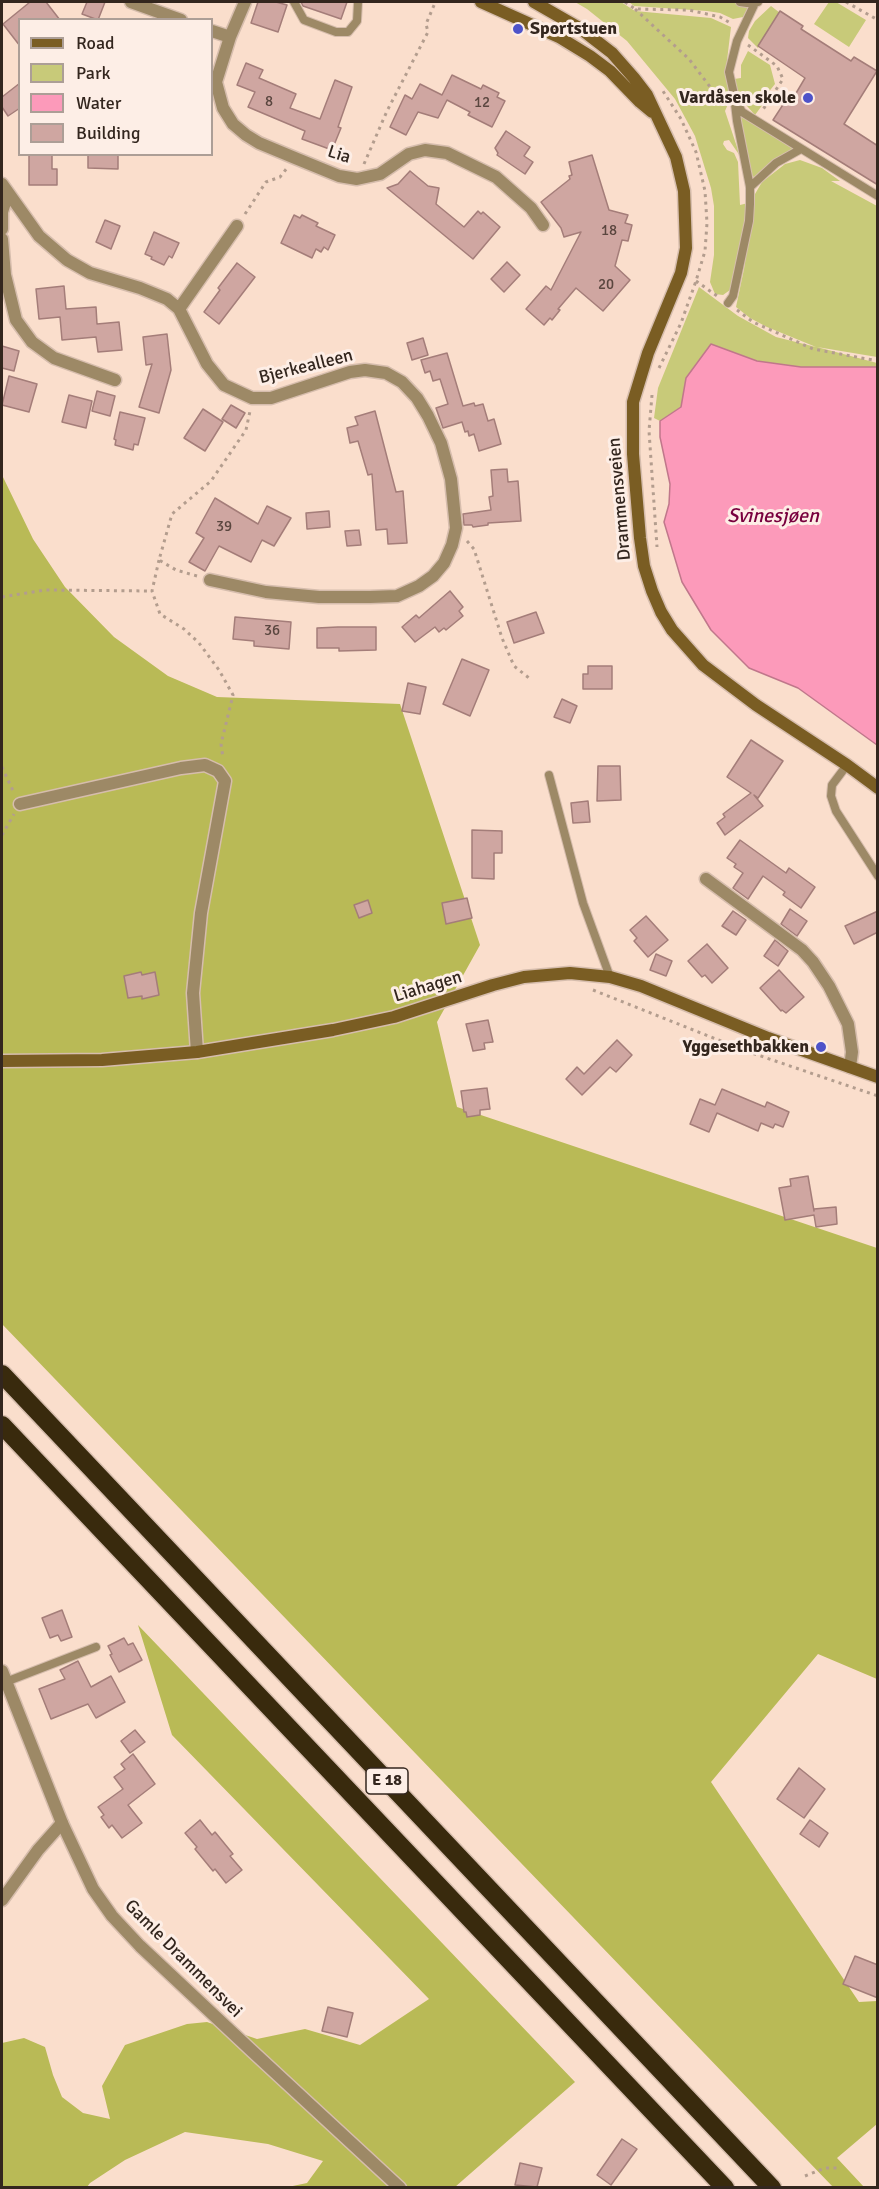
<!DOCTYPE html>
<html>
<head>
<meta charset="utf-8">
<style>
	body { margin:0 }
	#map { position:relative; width:879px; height:2189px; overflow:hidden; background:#fadecc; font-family:Signika,sans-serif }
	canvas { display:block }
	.frame { position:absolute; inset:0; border:3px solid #33261e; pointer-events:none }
	.legend { position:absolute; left:18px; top:18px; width:195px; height:138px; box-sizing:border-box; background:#fdeee6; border:2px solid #ac9e96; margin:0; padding:8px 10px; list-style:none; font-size:18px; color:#33261e }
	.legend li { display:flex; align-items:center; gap:12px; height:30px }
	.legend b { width:30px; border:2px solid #ac9e96 }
</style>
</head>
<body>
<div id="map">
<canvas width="879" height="2189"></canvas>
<div class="frame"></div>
<ul class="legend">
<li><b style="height:8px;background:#7a5d23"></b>Road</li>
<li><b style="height:16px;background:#c8ca79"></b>Park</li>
<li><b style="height:16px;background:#fc9aba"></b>Water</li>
<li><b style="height:16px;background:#cfa6a1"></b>Building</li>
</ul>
</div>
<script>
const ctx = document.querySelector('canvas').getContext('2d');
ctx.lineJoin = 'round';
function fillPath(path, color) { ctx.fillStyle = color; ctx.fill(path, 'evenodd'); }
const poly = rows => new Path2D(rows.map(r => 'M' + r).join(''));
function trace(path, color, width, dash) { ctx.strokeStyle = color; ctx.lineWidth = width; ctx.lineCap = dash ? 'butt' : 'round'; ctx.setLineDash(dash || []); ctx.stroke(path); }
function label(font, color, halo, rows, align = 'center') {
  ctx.font = font + ' Signika,sans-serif'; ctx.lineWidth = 6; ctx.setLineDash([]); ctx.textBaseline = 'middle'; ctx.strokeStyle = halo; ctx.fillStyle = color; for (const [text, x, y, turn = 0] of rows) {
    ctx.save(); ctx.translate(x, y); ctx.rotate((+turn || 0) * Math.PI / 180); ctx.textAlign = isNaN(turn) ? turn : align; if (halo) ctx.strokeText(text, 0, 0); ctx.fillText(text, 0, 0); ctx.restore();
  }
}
fillPath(poly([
	[575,2,621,2,635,11,711,18,731,27,726,69,732,95,725,111,740,156,729,140,724,141,723,144,727,150,734,153,738,162,740,205,748,203,733,281,730,290,723,295,715,294,710,282,714,255,714,206,711,188,695,136,675,99,627,41,587,9],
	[629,2,733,2,748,8,743,17,733,19,720,13,707,11,634,6],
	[829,2,836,2,866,20,849,47,814,24],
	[771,6,780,13,758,48,748,38,749,31,755,21],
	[748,51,770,65,775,84,767,94,769,96,755,115,739,97,735,87,734,79,741,78,741,65],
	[740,115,793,149,783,154,756,178,752,176,739,117],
	[800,160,822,168,840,181,831,181,877,206,877,357,817,347,877,363,877,367,801,367,757,361,711,345,686,378,681,407,660,421,654,418,658,388,699,287,738,316,776,337,816,347,767,327,750,318,736,307,744,269,755,194,762,182,785,164]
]), '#c8ca79');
fillPath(poly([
	[2,475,33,539,65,587,114,637,168,676,217,697,400,704,480,945,437,1022,457,1107,877,1248,877,1679,818,1654,711,1782,859,2002,877,2001,877,2124,837,2158,864,2187,833,2187,2,1324],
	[138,1625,575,2082,455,2187,288,2187,307,2183,323,2161,268,2144,185,2132,125,2160,90,2183,87,2187,2,2187,2,2043,24,2038,45,2047,53,2075,62,2097,83,2113,110,2119,102,2086,125,2045,187,2024,207,2022,257,2039,305,2029,360,2045,429,1999,172,1735]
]), '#b9ba56');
const water = poly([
	[711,344,757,361,801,367,877,367,877,745,798,688,749,668,711,630,682,582,664,522,669,504,670,484,660,437,660,421,681,407,686,378,711,344]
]);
fillPath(water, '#fc9aba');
trace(water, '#c0778b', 1.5);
const building = poly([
	[30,2,46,2,60,20,20,20,20,46,3,24,30,2],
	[87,2,105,2,98,20,82,14,87,2],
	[258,2,276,2,287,5,278,32,251,23,258,2],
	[301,2,347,2,341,19,303,6,301,2],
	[780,11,803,26,801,29,851,61,854,57,877,71,844,124,878,146,878,185,773,120,788,97,792,100,805,78,758,46,780,11],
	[246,63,263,70,259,78,296,94,290,108,320,119,335,80,352,87,338,127,341,128,332,150,302,139,305,131,248,107,255,92,237,85,246,63],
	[452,75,481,89,483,85,499,93,497,97,505,101,492,127,468,115,470,112,447,100,438,118,418,112,406,135,390,127,405,95,412,99,420,84,442,95,452,75],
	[20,83,20,108,8,116,2,107,2,97,20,83],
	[506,131,530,147,524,156,533,162,525,174,497,155,498,153,495,148,506,131],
	[29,154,52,154,52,169,57,169,57,185,29,185,29,154],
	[88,154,118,154,118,169,88,168,88,154],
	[592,155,609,210,628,215,625,223,632,225,628,241,622,240,615,266,630,280,603,311,576,288,558,309,560,310,552,320,550,318,544,325,526,309,546,286,551,290,581,232,564,237,561,228,541,202,570,179,569,176,572,175,569,162,592,155],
	[410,171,428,186,439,188,436,204,464,227,478,211,481,214,483,212,500,227,473,259,387,188,398,184,410,171],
	[294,215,300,218,302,215,318,223,316,226,335,235,328,250,324,247,321,252,316,249,312,258,281,243,294,215],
	[105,220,120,226,111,249,96,242,105,220],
	[154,232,179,243,172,258,169,256,164,265,151,259,152,257,145,254,154,232],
	[507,262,520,275,504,292,491,279,507,262],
	[237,263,255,277,219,324,204,312,220,290,218,288,237,263],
	[64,286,66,309,96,307,97,324,119,322,122,350,98,352,96,337,62,340,60,317,39,319,36,289,64,286],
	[167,334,171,370,159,413,139,407,152,364,146,365,143,337,167,334],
	[423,338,428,355,412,360,407,343,423,338],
	[2,346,19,351,14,371,2,368,2,346],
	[447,353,463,406,474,403,475,406,483,404,488,421,494,419,501,444,479,451,474,434,469,436,468,431,465,432,462,422,443,428,436,408,448,404,440,379,433,381,430,371,425,373,421,360,447,353],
	[9,376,37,384,29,412,2,405,9,376],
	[97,391,115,396,110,416,92,411,97,391],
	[69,395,92,401,86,428,62,422,69,395],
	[231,405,245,413,236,428,222,419,231,405],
	[203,409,223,422,205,451,184,438,203,409],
	[375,411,396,492,403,491,407,543,388,544,387,529,376,530,372,474,368,475,358,441,350,443,347,428,358,425,355,417,375,411],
	[120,412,145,418,138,445,134,444,133,450,115,445,116,440,114,439,120,412],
	[507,469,508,482,518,481,521,521,488,523,488,525,473,527,472,525,464,525,463,514,491,510,489,497,493,496,491,470,507,469],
	[215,498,258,524,267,506,291,518,274,546,262,540,251,562,219,546,205,571,189,562,204,538,196,533,198,529,215,498],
	[329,511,330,527,307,529,306,513,329,511],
	[359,530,361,545,347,546,345,531,359,530],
	[450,591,463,607,459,611,463,616,446,630,444,628,439,632,435,627,415,642,402,627,416,615,419,618,450,591],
	[536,612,544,633,514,643,507,622,536,612],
	[235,617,291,622,289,649,254,646,254,641,233,639,235,617],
	[338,627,376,627,376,650,339,651,339,648,317,648,317,628,338,627],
	[462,659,489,670,470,716,443,704,462,659],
	[588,666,612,666,612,689,583,689,583,674,588,674,588,666],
	[408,683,426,687,420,714,402,711,408,683],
	[562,699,577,706,570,723,554,717,562,699],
	[751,740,783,761,758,798,754,795,763,806,725,835,717,823,725,817,723,814,751,793,727,777,751,740],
	[598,766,620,766,621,800,597,801,598,766],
	[588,801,590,822,573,823,571,803,588,801],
	[472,830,502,831,502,853,494,853,494,879,472,878,472,830],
	[740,840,786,873,789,868,815,887,801,908,783,895,785,892,763,876,748,899,733,888,743,873,734,867,736,864,727,858,740,840],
	[467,898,472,918,446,924,442,903,467,898],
	[368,900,372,913,359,918,354,905,368,900],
	[790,909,807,921,797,936,781,924,790,909],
	[733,911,746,920,736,935,722,926,733,911],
	[878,911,878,932,854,944,845,926,878,911],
	[646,916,668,940,648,957,634,941,637,938,630,930,646,916],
	[775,940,788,951,778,966,764,956,775,940],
	[707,944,728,968,712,983,705,975,702,977,688,961,707,944],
	[656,954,672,961,666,976,650,970,656,954],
	[779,970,804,997,786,1013,782,1010,781,1011,760,988,779,970],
	[141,972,142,975,155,972,159,995,142,999,142,996,128,998,124,976,141,972],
	[488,1020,493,1042,484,1043,485,1049,473,1051,466,1024,488,1020],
	[617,1040,632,1055,616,1072,610,1067,582,1095,566,1079,577,1067,584,1074,617,1040],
	[487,1088,490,1109,480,1110,480,1115,467,1117,466,1112,464,1112,461,1091,487,1088],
	[722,1089,765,1107,767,1102,789,1112,783,1127,775,1124,773,1128,761,1123,758,1131,717,1113,709,1132,690,1124,700,1099,715,1105,722,1089],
	[808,1176,814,1211,814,1209,836,1207,837,1224,816,1227,814,1215,785,1220,779,1188,791,1186,790,1179,808,1176],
	[62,1610,72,1637,61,1641,58,1635,50,1638,42,1618,62,1610],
	[124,1638,128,1645,133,1643,142,1660,119,1672,110,1655,112,1654,108,1646,124,1638],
	[78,1661,91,1687,111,1676,125,1702,96,1718,88,1704,51,1719,39,1689,65,1679,60,1670,78,1661],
	[135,1730,145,1742,130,1753,121,1741,135,1730],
	[133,1754,155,1784,128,1805,142,1823,122,1838,112,1825,109,1828,101,1817,104,1815,98,1807,123,1789,114,1777,125,1769,121,1764,133,1754],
	[799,1768,825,1789,804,1818,777,1799,799,1768],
	[200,1820,212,1835,215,1832,233,1854,230,1856,242,1870,226,1883,215,1869,213,1871,195,1849,197,1847,185,1833,200,1820],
	[810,1820,828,1833,819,1847,800,1834,810,1820],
	[855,1956,878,1965,878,1998,843,1984,855,1956],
	[328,2007,353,2013,347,2037,322,2031,328,2007],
	[622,2139,637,2149,611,2185,597,2175,622,2139],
	[520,2163,542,2168,537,2187,515,2185,520,2163]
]);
fillPath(building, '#cfa6a1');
trace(building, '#a47d79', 1.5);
const service = poly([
	[294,2,304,20,336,32,348,32,357,21,358,2],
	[740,2,747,3,758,2],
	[755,3,737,41,729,72,735,99,742,112,878,196],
	[750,187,776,163,801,149],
	[728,303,733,296,749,221,750,204,750,187,737,121,735,104],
	[847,765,832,785,831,796,836,811,878,876],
	[549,775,583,903,610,977],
	[3,1683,96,1647]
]);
const minor = poly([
	[131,2,181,20],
	[245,2,230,37,216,82,223,108,233,124,246,135,259,143,295,158,339,176,357,179,380,174,409,154,425,150,447,153,496,177,531,208,543,225],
	[212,31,230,37],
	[2,184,39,236,67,260,90,273,140,288,167,299,179,309,207,364,224,385,252,398,271,398,350,372,365,370,386,373,402,382,417,398,428,416,441,443,451,479,456,528,452,545,444,563,433,576,419,586,397,596,370,597,319,597,266,592,210,580],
	[2,229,2,212,8,193],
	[2,239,5,275,16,320,32,342,54,358,115,380],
	[179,309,237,226],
	[20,804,181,768,205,765,218,771,225,781,201,913,193,993,197,1052],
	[706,879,802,950,813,962,829,986,848,1024,852,1052,850,1067],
	[2,1900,38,1850,62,1823]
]);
const tertiary = poly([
	[2,1671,62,1823,93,1889,112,1916,140,1946,252,2051,400,2188]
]);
const secondary = poly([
	[481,2,559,37,590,56,610,71,640,102,652,112],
	[534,2,581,29,612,53,634,78,647,95,676,157,684,191,686,248,681,273,648,353,633,402,633,454,640,538,644,566,652,591,661,612,672,630,703,665,756,705,847,765,878,788],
	[2,1061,102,1060,197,1052,333,1030,394,1017,493,985,524,977,570,973,610,977,641,986,768,1038,878,1077]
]);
const motorway = poly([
	[2,1374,772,2188],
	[2,1425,725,2188]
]);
trace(service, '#d6bdad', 10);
trace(minor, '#d6bdad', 15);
trace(tertiary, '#d6bdad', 15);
trace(secondary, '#d6bdad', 15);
trace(motorway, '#d6bdad', 21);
trace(poly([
	[625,2,635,9,689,10,720,17,732,24],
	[846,2,878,20],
	[635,9,689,59,723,104],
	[748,45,777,66,783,79,762,111],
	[364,164,387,111,428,32,426,24,435,3],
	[245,214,266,182,280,177,287,168],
	[696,281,720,298],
	[737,310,753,322,813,349,878,361],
	[659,368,681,323,696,281,705,251,707,223,705,191,696,152,681,119,661,88],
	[652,395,649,431,657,547],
	[467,541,474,549,502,638,514,666,529,678],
	[159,560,152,591,160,614,184,629,199,643,219,670,233,695,221,744,223,758],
	[197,576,176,570,159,560,172,514,211,481,246,430,250,411],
	[2,597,45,590,152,591],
	[2,767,14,793],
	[2,835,14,814],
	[593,990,746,1051,878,1096],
	[805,2176,825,2168,841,2168]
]), '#b39d8e', 3, [3, 4.5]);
trace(service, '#9d8966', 8);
trace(minor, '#9d8966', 12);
trace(tertiary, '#9d8966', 12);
trace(secondary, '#7a5d23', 12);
trace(motorway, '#392a0d', 18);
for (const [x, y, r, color] of [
	[518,29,6,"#4e53c9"],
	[808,98,6,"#4e53c9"],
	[821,1047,6,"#4e53c9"]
]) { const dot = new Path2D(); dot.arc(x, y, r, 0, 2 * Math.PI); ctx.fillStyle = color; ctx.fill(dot); trace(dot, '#fdeee6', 2); }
label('15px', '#5a463f', null, [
	["8",269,102],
	["12",482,103],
	["18",609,231],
	["20",606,285],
	["39",224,527],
	["36",272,631]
]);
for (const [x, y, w] of [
	[387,1781,42]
]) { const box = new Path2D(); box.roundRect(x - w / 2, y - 13, w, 26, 4.5); ctx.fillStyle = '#fdeee6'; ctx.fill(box); trace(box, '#33261e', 1.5); }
label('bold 16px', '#33261e', null, [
	["E 18",387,1781]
]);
label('bold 18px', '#33261e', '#fdeee6', [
	["Sportstuen",530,29,"left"],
	["Vardåsen skole",796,98],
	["Yggesethbakken",809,1047]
], 'right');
label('18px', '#33261e', '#fdeee6', [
	["Lia",339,155,18],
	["Bjerkealleen",306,367,-14],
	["Drammensveien",620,499,-95],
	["Liahagen",428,987,-17],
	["Gamle Drammensvei",183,1959,45]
]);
label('italic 20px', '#78003e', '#fdeee6', [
	["Svinesjøen",773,517]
]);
</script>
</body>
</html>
